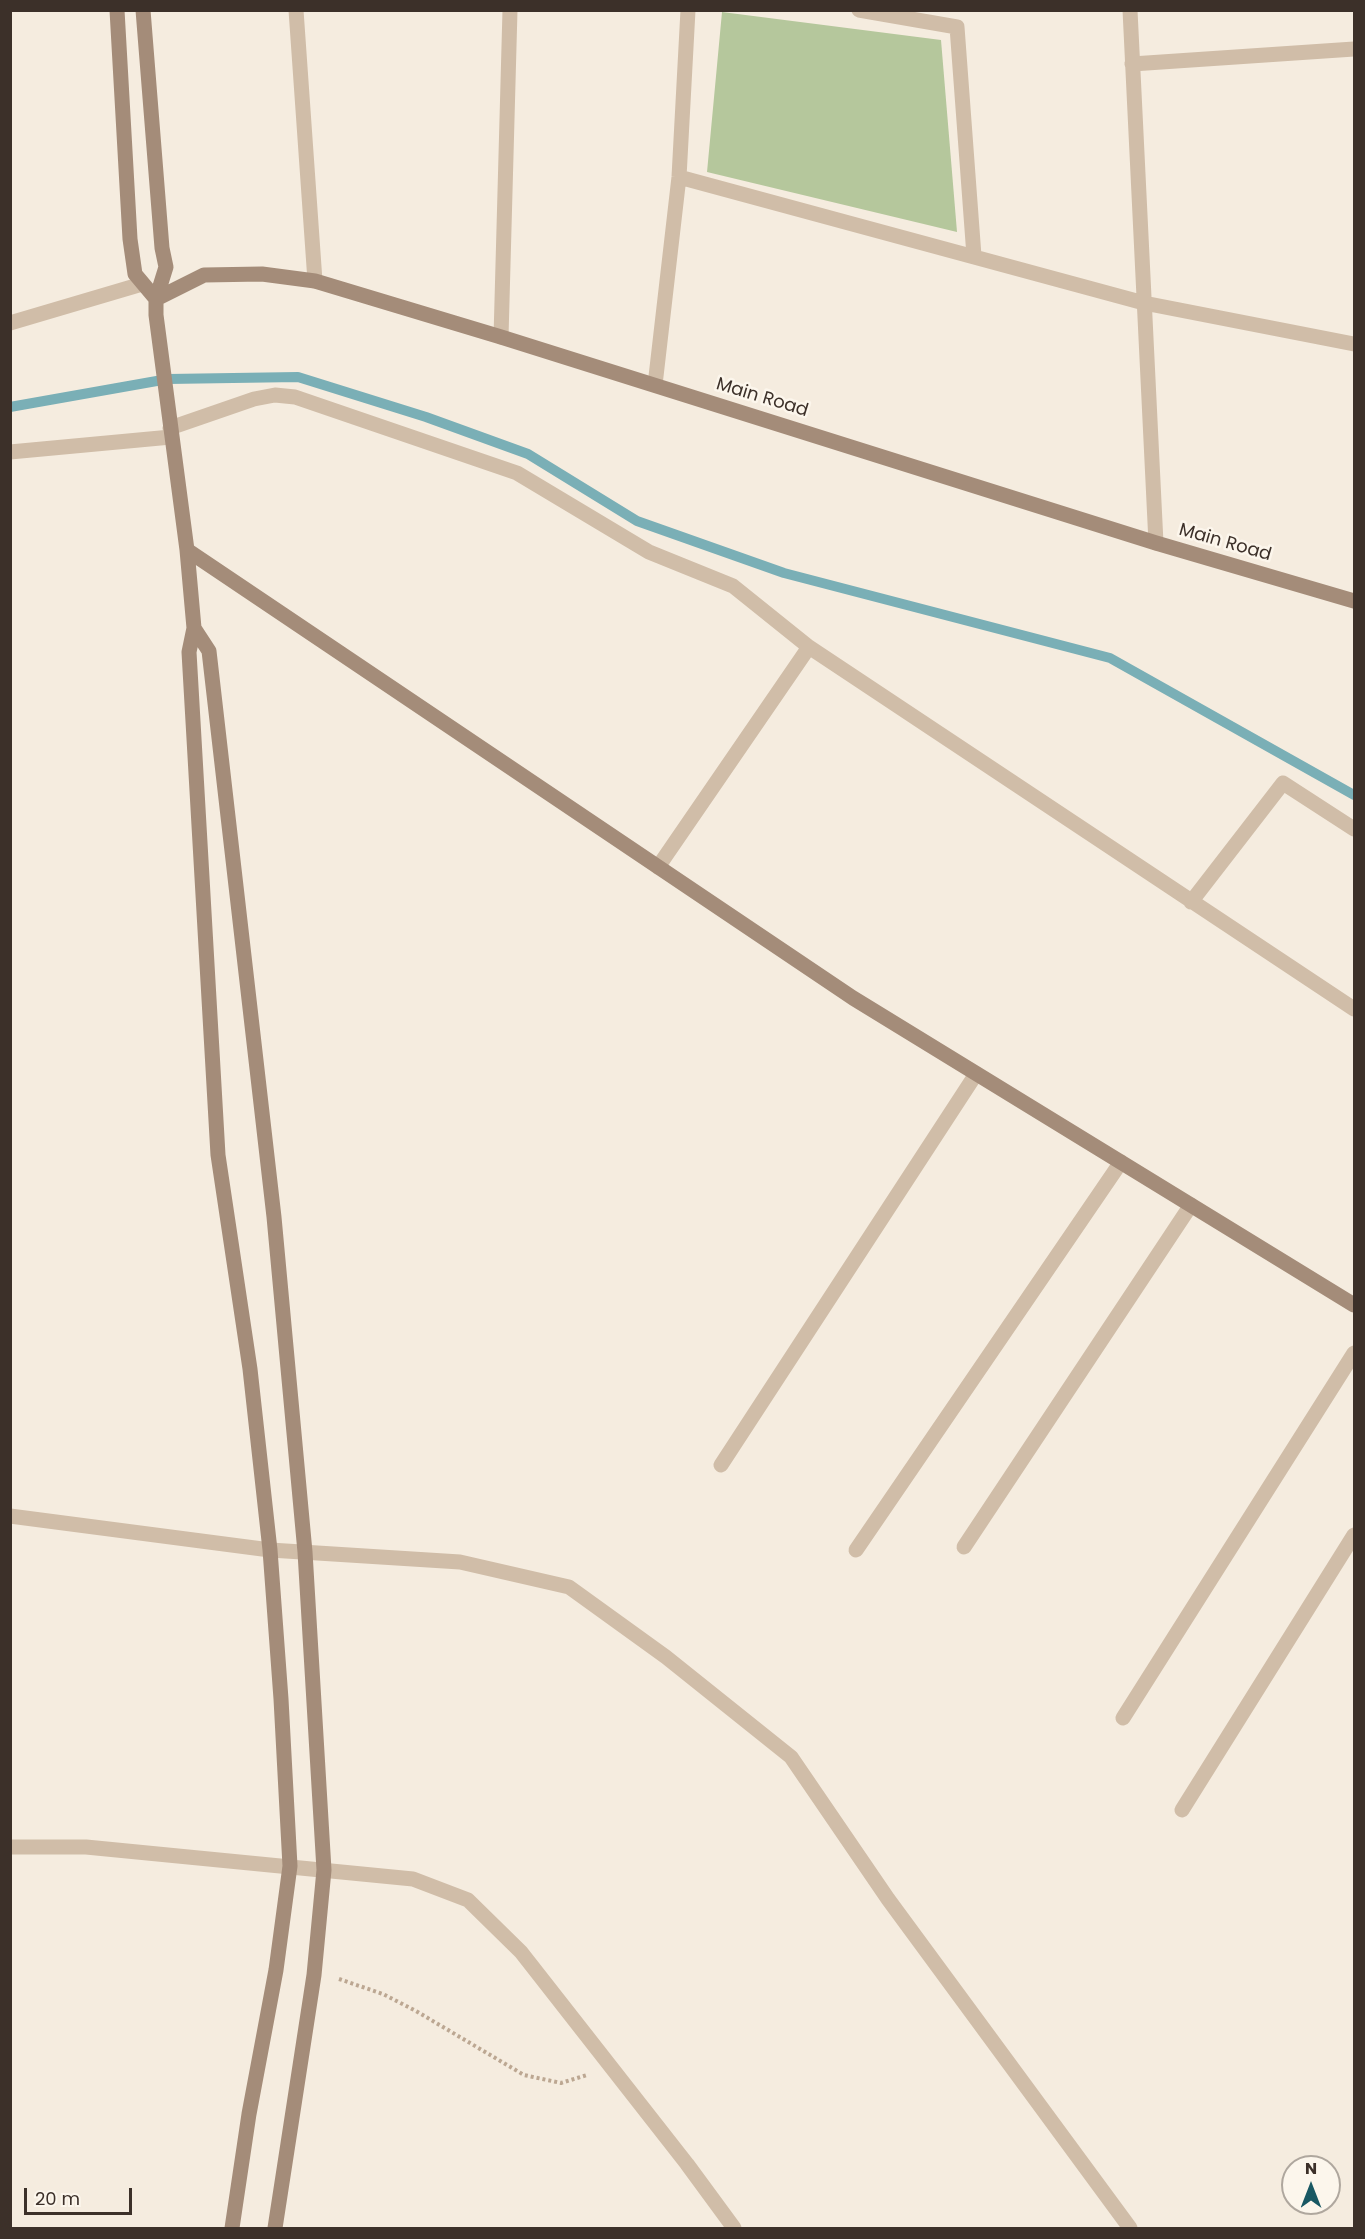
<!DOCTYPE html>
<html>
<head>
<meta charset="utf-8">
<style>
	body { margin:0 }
	#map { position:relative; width:1365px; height:2239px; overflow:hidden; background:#f5ecdf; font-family:Poppins,sans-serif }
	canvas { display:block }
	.frame { position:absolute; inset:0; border:12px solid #3c3029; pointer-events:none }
	.north { position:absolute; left:1281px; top:2155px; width:60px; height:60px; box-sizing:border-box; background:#fcf6ec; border:2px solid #afa79e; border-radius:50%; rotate:0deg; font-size:16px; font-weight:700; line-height:24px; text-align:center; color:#3c3029 }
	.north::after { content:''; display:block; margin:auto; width:21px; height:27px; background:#195863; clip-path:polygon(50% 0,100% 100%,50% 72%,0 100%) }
	.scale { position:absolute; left:24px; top:2188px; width:108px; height:27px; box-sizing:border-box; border:3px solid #3c3029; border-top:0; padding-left:8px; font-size:18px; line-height:21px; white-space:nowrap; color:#3c3029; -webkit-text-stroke:4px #fcf6ec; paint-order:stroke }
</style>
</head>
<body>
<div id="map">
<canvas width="1365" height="2239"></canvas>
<div class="frame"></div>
<div class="north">N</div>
<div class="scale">20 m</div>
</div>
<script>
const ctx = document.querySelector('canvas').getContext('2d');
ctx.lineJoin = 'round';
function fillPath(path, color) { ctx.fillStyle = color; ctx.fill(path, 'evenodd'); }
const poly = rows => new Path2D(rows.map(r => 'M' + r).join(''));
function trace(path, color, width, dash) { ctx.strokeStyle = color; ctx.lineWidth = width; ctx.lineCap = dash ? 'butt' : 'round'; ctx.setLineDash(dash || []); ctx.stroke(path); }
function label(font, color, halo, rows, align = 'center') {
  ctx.font = font + ' Poppins,sans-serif'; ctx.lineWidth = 5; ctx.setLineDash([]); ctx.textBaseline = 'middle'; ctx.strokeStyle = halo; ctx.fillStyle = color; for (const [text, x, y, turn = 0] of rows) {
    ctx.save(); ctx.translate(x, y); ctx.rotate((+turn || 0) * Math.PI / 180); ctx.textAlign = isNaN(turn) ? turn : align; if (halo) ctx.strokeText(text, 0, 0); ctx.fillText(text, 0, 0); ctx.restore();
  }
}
fillPath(poly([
	[722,12,941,40,957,232,707,172]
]), '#b5c79c');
trace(poly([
	[10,407,168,379,298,377,426,417,528,454,637,521,784,573,1110,658,1354,795]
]), '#7aafb6', 10);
trace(poly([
	[339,1979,383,1994,416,2011,524,2075,561,2083,587,2075]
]), '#bca792', 4, [3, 3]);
trace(poly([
	[10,323,142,284],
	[10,452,171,437],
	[10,1847,86,1847,413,1879,468,1900,521,1952,687,2164,734,2228]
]), '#d0bda8', 15);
trace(poly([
	[296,10,315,281],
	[859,10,957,27,974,256],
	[1130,10,1156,543],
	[1132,64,1354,49],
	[679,177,1144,303,1354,344],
	[501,337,510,10],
	[655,385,679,177,688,10],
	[170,428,254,399,275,395,295,397,517,473,649,552,733,586,809,647,1354,1009],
	[658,867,809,647],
	[1191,902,1283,783,1354,829],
	[721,1465,976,1074],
	[10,1516,270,1550,460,1562,569,1587,666,1657,791,1757,888,1899,1130,2228],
	[964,1547,1191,1205],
	[856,1550,1121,1162],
	[1123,1718,1354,1353],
	[1182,1810,1354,1535]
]), '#d0bda8', 15);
trace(poly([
	[117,10,130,239,135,274,156,299],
	[143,10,162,248,166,267,156,299,156,315,187,550,194,628,189,652,218,1155,250,1369,270,1550,281,1699,290,1866,276,1970,249,2114,232,2228],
	[156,299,204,275,262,274,315,281,501,337,1156,543,1354,601],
	[187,550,853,998,1354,1305],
	[194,628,209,651,274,1217,305,1552,324,1870,314,1975,275,2228]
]), '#a48c79', 15);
label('18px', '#3c3029', '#fcf6ec', [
	["Main Road",762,398,17],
	["Main Road",1225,543,16]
]);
</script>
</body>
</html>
